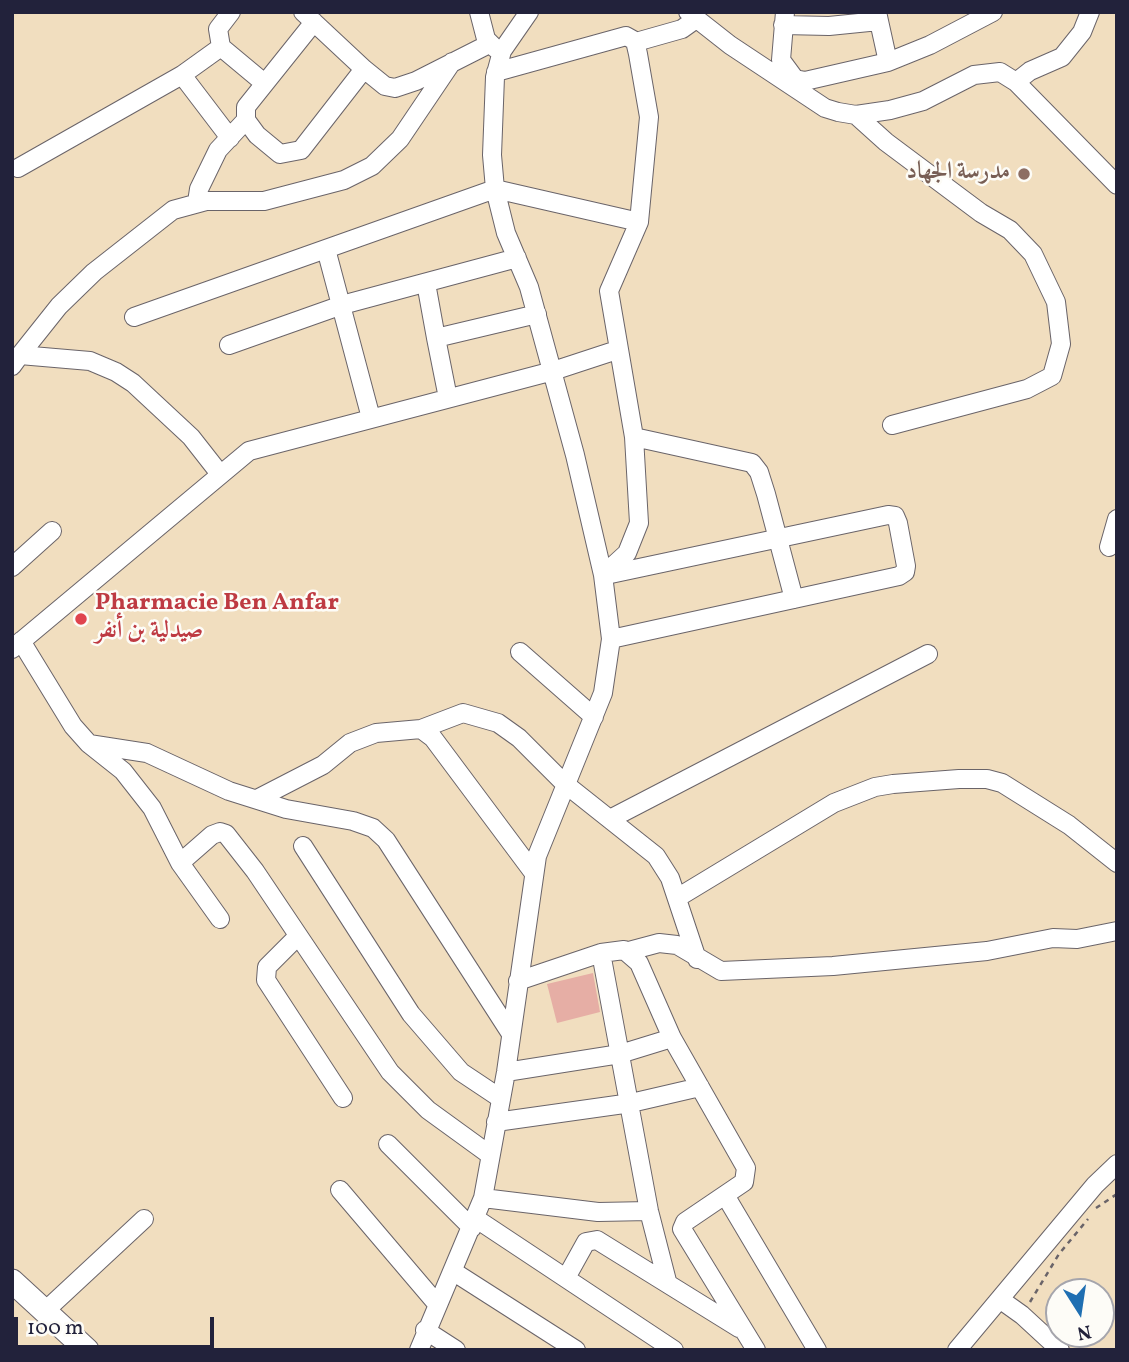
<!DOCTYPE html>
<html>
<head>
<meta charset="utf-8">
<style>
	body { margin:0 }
	#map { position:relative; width:1129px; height:1362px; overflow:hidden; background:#f1debf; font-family:Vollkorn,serif }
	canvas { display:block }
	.frame { position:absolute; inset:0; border:14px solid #22223b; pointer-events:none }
	.north { position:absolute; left:1045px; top:1278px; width:70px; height:70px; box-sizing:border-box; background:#fdfcf7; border:2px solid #a5a5ac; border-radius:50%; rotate:168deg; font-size:19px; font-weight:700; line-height:28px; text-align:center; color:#22223b }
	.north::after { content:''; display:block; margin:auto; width:24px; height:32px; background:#1f6fb2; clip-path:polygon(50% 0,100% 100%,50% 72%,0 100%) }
	.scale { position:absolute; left:14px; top:1317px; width:200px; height:32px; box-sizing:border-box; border:4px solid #22223b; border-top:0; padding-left:9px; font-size:21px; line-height:24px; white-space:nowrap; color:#22223b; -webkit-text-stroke:5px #fdfcf7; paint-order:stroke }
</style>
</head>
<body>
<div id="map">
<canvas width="1129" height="1362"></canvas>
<div class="frame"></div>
<div class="north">N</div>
<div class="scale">100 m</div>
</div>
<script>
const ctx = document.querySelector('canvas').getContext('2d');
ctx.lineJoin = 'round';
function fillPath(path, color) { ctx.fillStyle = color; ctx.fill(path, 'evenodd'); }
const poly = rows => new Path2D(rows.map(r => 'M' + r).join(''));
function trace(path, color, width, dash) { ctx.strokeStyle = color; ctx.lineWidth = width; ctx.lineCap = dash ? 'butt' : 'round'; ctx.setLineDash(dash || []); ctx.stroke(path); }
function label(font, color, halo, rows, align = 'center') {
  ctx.font = font + ' Vollkorn,Amiri,serif'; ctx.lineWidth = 5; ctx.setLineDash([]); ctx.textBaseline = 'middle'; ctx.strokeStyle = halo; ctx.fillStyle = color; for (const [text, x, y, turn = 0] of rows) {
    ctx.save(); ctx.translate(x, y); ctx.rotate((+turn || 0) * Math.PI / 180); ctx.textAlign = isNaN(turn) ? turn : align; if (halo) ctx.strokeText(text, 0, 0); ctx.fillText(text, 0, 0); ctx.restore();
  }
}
fillPath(poly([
	[593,973,600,1012,557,1023,547,984]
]), '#e6aea5');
const minor = poly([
	[231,12,218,29,221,47,263,82],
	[303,12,364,69,385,86,395,88,416,81,489,44],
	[479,12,486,39,496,49],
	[688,12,730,45,825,108,838,112,856,115,890,110,923,101,974,75,1000,72,1016,82,1117,185],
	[785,12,781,60,795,79,805,81,888,62,930,45,993,12],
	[877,12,888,62],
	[314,22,246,107,246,120,257,135,280,154,301,150,364,69],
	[783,25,829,26,879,21],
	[636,42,682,29,696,19],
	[496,72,626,36,635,41,638,54,649,117,639,222,609,291,634,437,639,523,627,553,603,575],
	[182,75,230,138],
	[1016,82,1030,71,1062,57,1082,32,1090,12],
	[856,115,886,142,981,213,1010,230,1033,254,1056,302,1061,344,1052,376,1027,389,892,425],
	[18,168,182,75,221,47],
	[197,202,199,189,218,150,246,120],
	[326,249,371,418],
	[426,283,436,338],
	[134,317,495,189,639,222],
	[229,345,342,305,517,258],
	[20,355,59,306,94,272,173,210,206,201,264,201,344,180,372,166,400,139,452,62],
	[12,366,20,355,90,361,116,372,133,383,191,437,220,474],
	[448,398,436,338,537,314],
	[634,437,752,463,759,472,766,494,794,599],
	[1109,547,1117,519],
	[12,567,52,531],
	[606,575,888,515,895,516,898,523,906,566,905,572,899,576,611,639],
	[21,641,73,726,89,744,123,771,152,808,180,863,220,919],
	[12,649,249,451,553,371,617,350],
	[520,652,594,717],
	[421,729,463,713,498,723,519,738,564,783,656,856,670,878,697,959],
	[89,744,147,753,229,791,286,809,353,821,373,828,386,840,511,1034],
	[259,798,323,765,350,743,376,733,421,729,433,738,533,872],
	[610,819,928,654],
	[303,846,411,1014,461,1072,500,1098],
	[180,863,212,835,220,832,226,834,255,871,390,1072,428,1110,490,1155],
	[677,898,834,803,875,787,893,784,959,779,987,779,1002,783,1069,825,1117,863],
	[298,936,267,967,266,980,343,1098],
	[629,951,659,943,677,945,721,971,833,966,987,951,1053,938,1077,939,1117,931],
	[601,953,624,950,639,963,672,1038,746,1168,744,1182,685,1222,682,1229,756,1350],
	[518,981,601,953,649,1211,667,1281],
	[506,1072,620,1054,672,1038],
	[496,1122,631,1103,700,1087],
	[388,1144,472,1228],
	[340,1190,437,1304],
	[725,1195,817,1350],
	[483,1198,598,1212,649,1211],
	[475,1218,674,1350],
	[454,1272,576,1350],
	[566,1278,586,1242,597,1240,739,1328],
	[1001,1300,1022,1315,1060,1350],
	[45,1311,144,1219],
	[425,1330,456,1350],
	[419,1350,483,1198,506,1072,537,856,603,693,611,639,603,575,575,455,529,287,506,233,495,189,492,155,495,77,502,51,529,12],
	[957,1350,1095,1185,1117,1164]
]);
const major = poly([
	[12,1281,87,1350]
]);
trace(minor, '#6a6469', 20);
trace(major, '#6a6469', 25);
trace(poly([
	[1096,1208,1117,1194],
	[1030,1302,1059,1254,1088,1219]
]), '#6a6469', 2.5, [5, 5]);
trace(minor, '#fff', 18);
trace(major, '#fff', 23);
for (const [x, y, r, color] of [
	[1024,174,7,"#8d6e63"],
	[81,619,7,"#e0444e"]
]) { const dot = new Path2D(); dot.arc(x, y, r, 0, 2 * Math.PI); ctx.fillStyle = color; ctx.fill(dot); trace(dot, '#fdfcf7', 2.5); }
label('bold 24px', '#785e54', '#fdfcf7', [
	["مدرسة الجهاد",1010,174]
], 'right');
label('bold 24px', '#be3a42', '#fdfcf7', [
	["Pharmacie Ben Anfar",95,605],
	["صيدلية بن أنفر",95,633]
], 'left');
</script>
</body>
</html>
